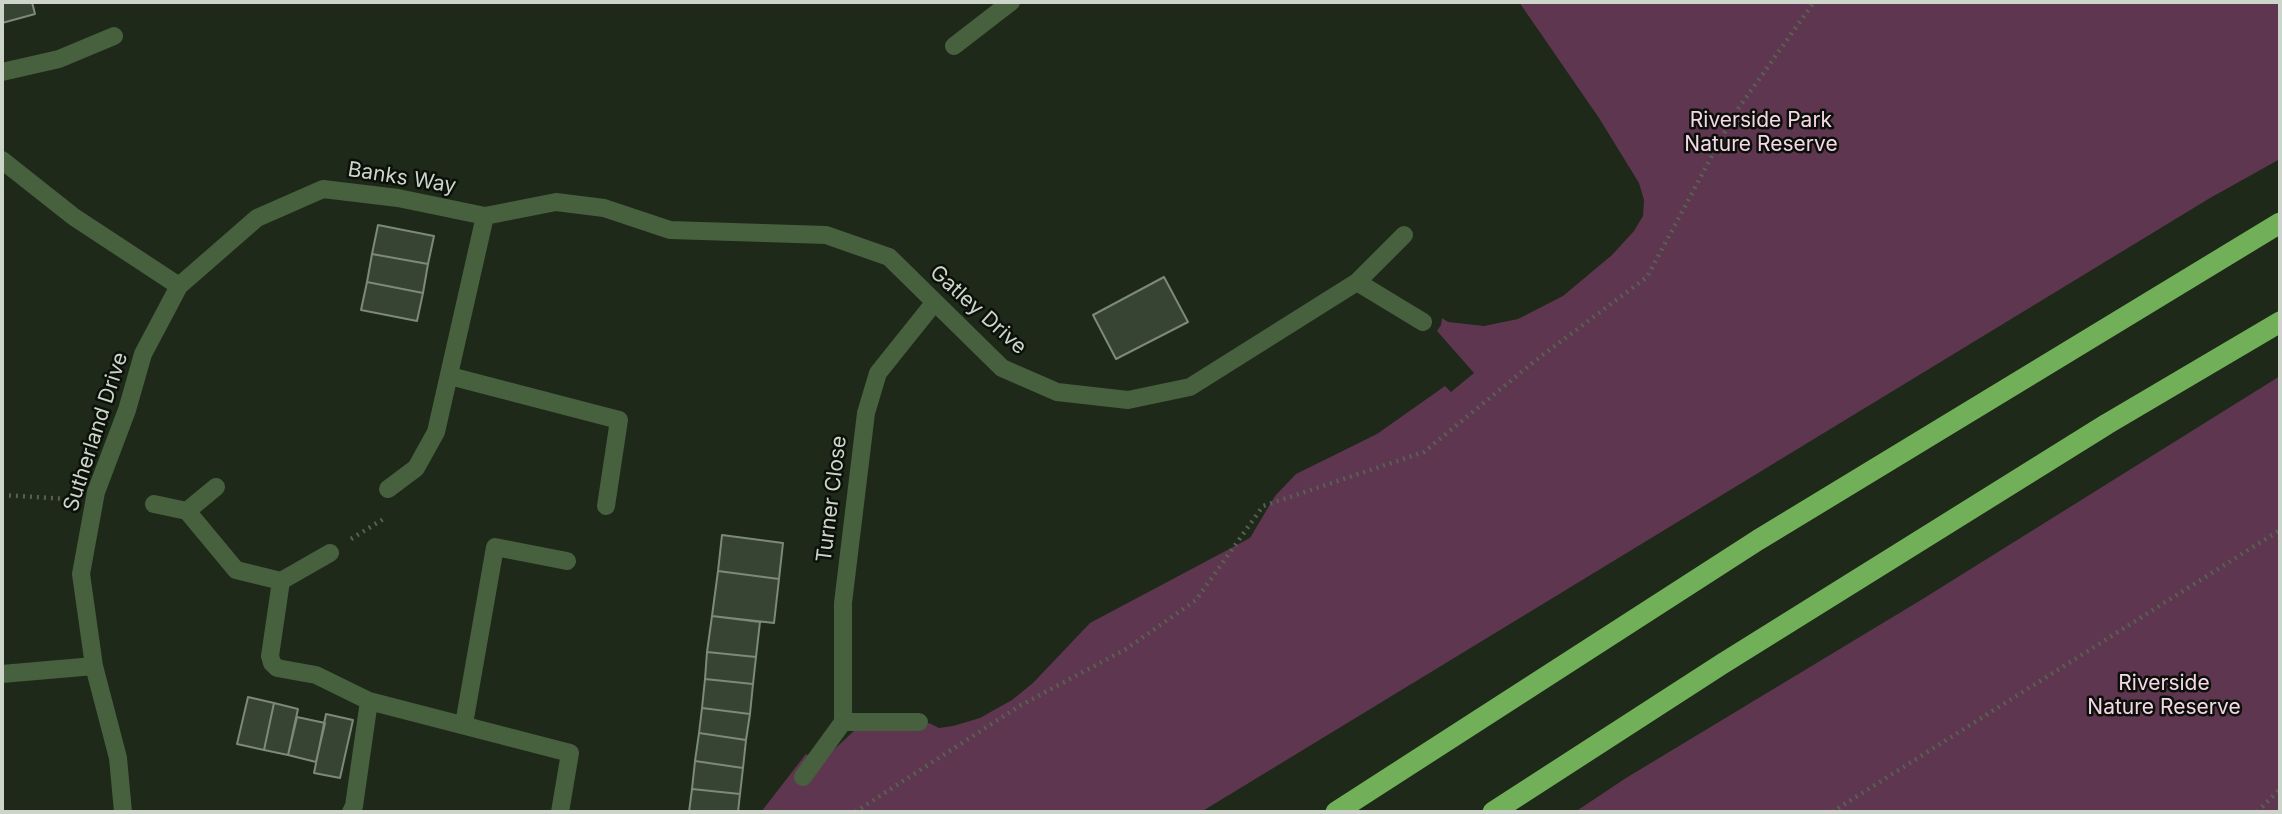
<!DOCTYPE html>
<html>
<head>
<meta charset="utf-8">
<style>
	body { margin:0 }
	#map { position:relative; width:2282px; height:814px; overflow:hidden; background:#1e2919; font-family:Inter,sans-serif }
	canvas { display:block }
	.frame { position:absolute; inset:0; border:4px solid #cdd5ca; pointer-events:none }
</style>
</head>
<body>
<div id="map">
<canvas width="2282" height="814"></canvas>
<div class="frame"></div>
</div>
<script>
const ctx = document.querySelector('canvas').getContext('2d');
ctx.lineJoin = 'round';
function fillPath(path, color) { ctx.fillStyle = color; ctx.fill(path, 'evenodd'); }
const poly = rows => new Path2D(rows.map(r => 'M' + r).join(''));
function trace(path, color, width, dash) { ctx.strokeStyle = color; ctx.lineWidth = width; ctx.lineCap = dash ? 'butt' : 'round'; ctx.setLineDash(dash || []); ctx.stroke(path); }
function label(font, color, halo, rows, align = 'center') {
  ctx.font = font + ' Inter,sans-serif'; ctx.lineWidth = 5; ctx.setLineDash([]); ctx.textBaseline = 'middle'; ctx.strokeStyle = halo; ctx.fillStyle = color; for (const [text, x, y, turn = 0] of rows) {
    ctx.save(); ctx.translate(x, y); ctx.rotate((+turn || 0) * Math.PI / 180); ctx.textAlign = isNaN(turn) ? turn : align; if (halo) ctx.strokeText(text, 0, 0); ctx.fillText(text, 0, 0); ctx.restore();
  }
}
fillPath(poly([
	[1519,2,2280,2,2280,159,2210,198,1201,812,761,812,806,754,814,759,825,758,856,729,923,727,929,723,939,728,953,726,980,718,1012,700,1033,683,1090,623,1250,538,1275,496,1296,474,1377,434,1445,386,1451,392,1474,373,1437,331,1441,325,1442,318,1448,322,1484,326,1518,319,1563,296,1612,255,1634,231,1643,216,1644,200,1639,183,1599,118],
	[2280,376,2280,812,1575,812,1626,778,1921,600]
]), '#5f364f');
const building = poly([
	[2,2,32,2,35,14,2,23,2,2],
	[378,225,434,236,428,264,372,254,378,225],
	[372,254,428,264,423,293,367,282,372,254],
	[1164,277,1188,322,1116,359,1093,315,1164,277],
	[367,282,423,293,417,321,361,310,367,282],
	[722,535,783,543,779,579,718,571,722,535],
	[718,571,779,579,774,623,712,616,718,571],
	[712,616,760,622,756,657,707,652,712,616],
	[707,652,756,657,753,684,705,679,707,652],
	[705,679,753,684,750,714,702,708,705,679],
	[248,697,274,703,264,750,237,744,248,697],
	[274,703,298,709,288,755,264,750,274,703],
	[702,708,750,714,746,740,699,733,702,708],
	[326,714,353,720,340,778,314,773,326,714],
	[297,717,325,723,316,762,288,755,297,717],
	[699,733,746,740,743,768,695,761,699,733],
	[695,761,743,768,740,794,692,789,695,761],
	[692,789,740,794,738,812,689,812,692,789]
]);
fillPath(building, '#374433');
trace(building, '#7c8a77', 2);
trace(poly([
	[2,495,67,499],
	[351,539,385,518],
	[855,812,1021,705,1126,649,1196,600,1263,506,1424,452,1536,360,1647,277,1735,113,1814,2],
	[1832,812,2280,530],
	[2257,812,2280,789]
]), '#576152', 4.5, [2, 5]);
trace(poly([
	[954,46,1011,2],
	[2,72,59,59,114,36],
	[2,160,74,217,179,286],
	[1357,282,1423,322],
	[450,376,619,420,606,506],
	[388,489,416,468,436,432,485,216],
	[154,504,187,511,236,570,281,581,330,553],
	[187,511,216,487],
	[281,581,270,656,272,663,277,668,316,675,369,701,354,806,351,812],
	[2,674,94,666],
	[369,701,570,753,560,812],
	[843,722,919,722],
	[464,724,495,547,567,561],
	[803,777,843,722,843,603,866,413,878,373,934,303],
	[123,812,118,758,94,666,81,574,96,492,127,410,143,354,179,286,257,218,323,189,398,198,485,216,556,202,604,208,670,230,826,235,889,257,1002,368,1057,392,1128,400,1190,387,1357,282,1404,235]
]), '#47603e', 18);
trace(poly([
	[1336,812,1758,540,2280,223],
	[1493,812,1722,664,2107,424,2280,322]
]), '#71b059', 21);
label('21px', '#f6d6e8', '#0b1009', [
	["Riverside Park",1761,121],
	["Nature Reserve",1761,145],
	["Riverside",2164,684],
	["Nature Reserve",2164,708]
]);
label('21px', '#cdd5ca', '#0b1009', [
	["Banks Way",402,178,9],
	["Gatley Drive",978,310,42],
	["Sutherland Drive",96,432,-72],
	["Turner Close",832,499,-83]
]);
</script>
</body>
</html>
